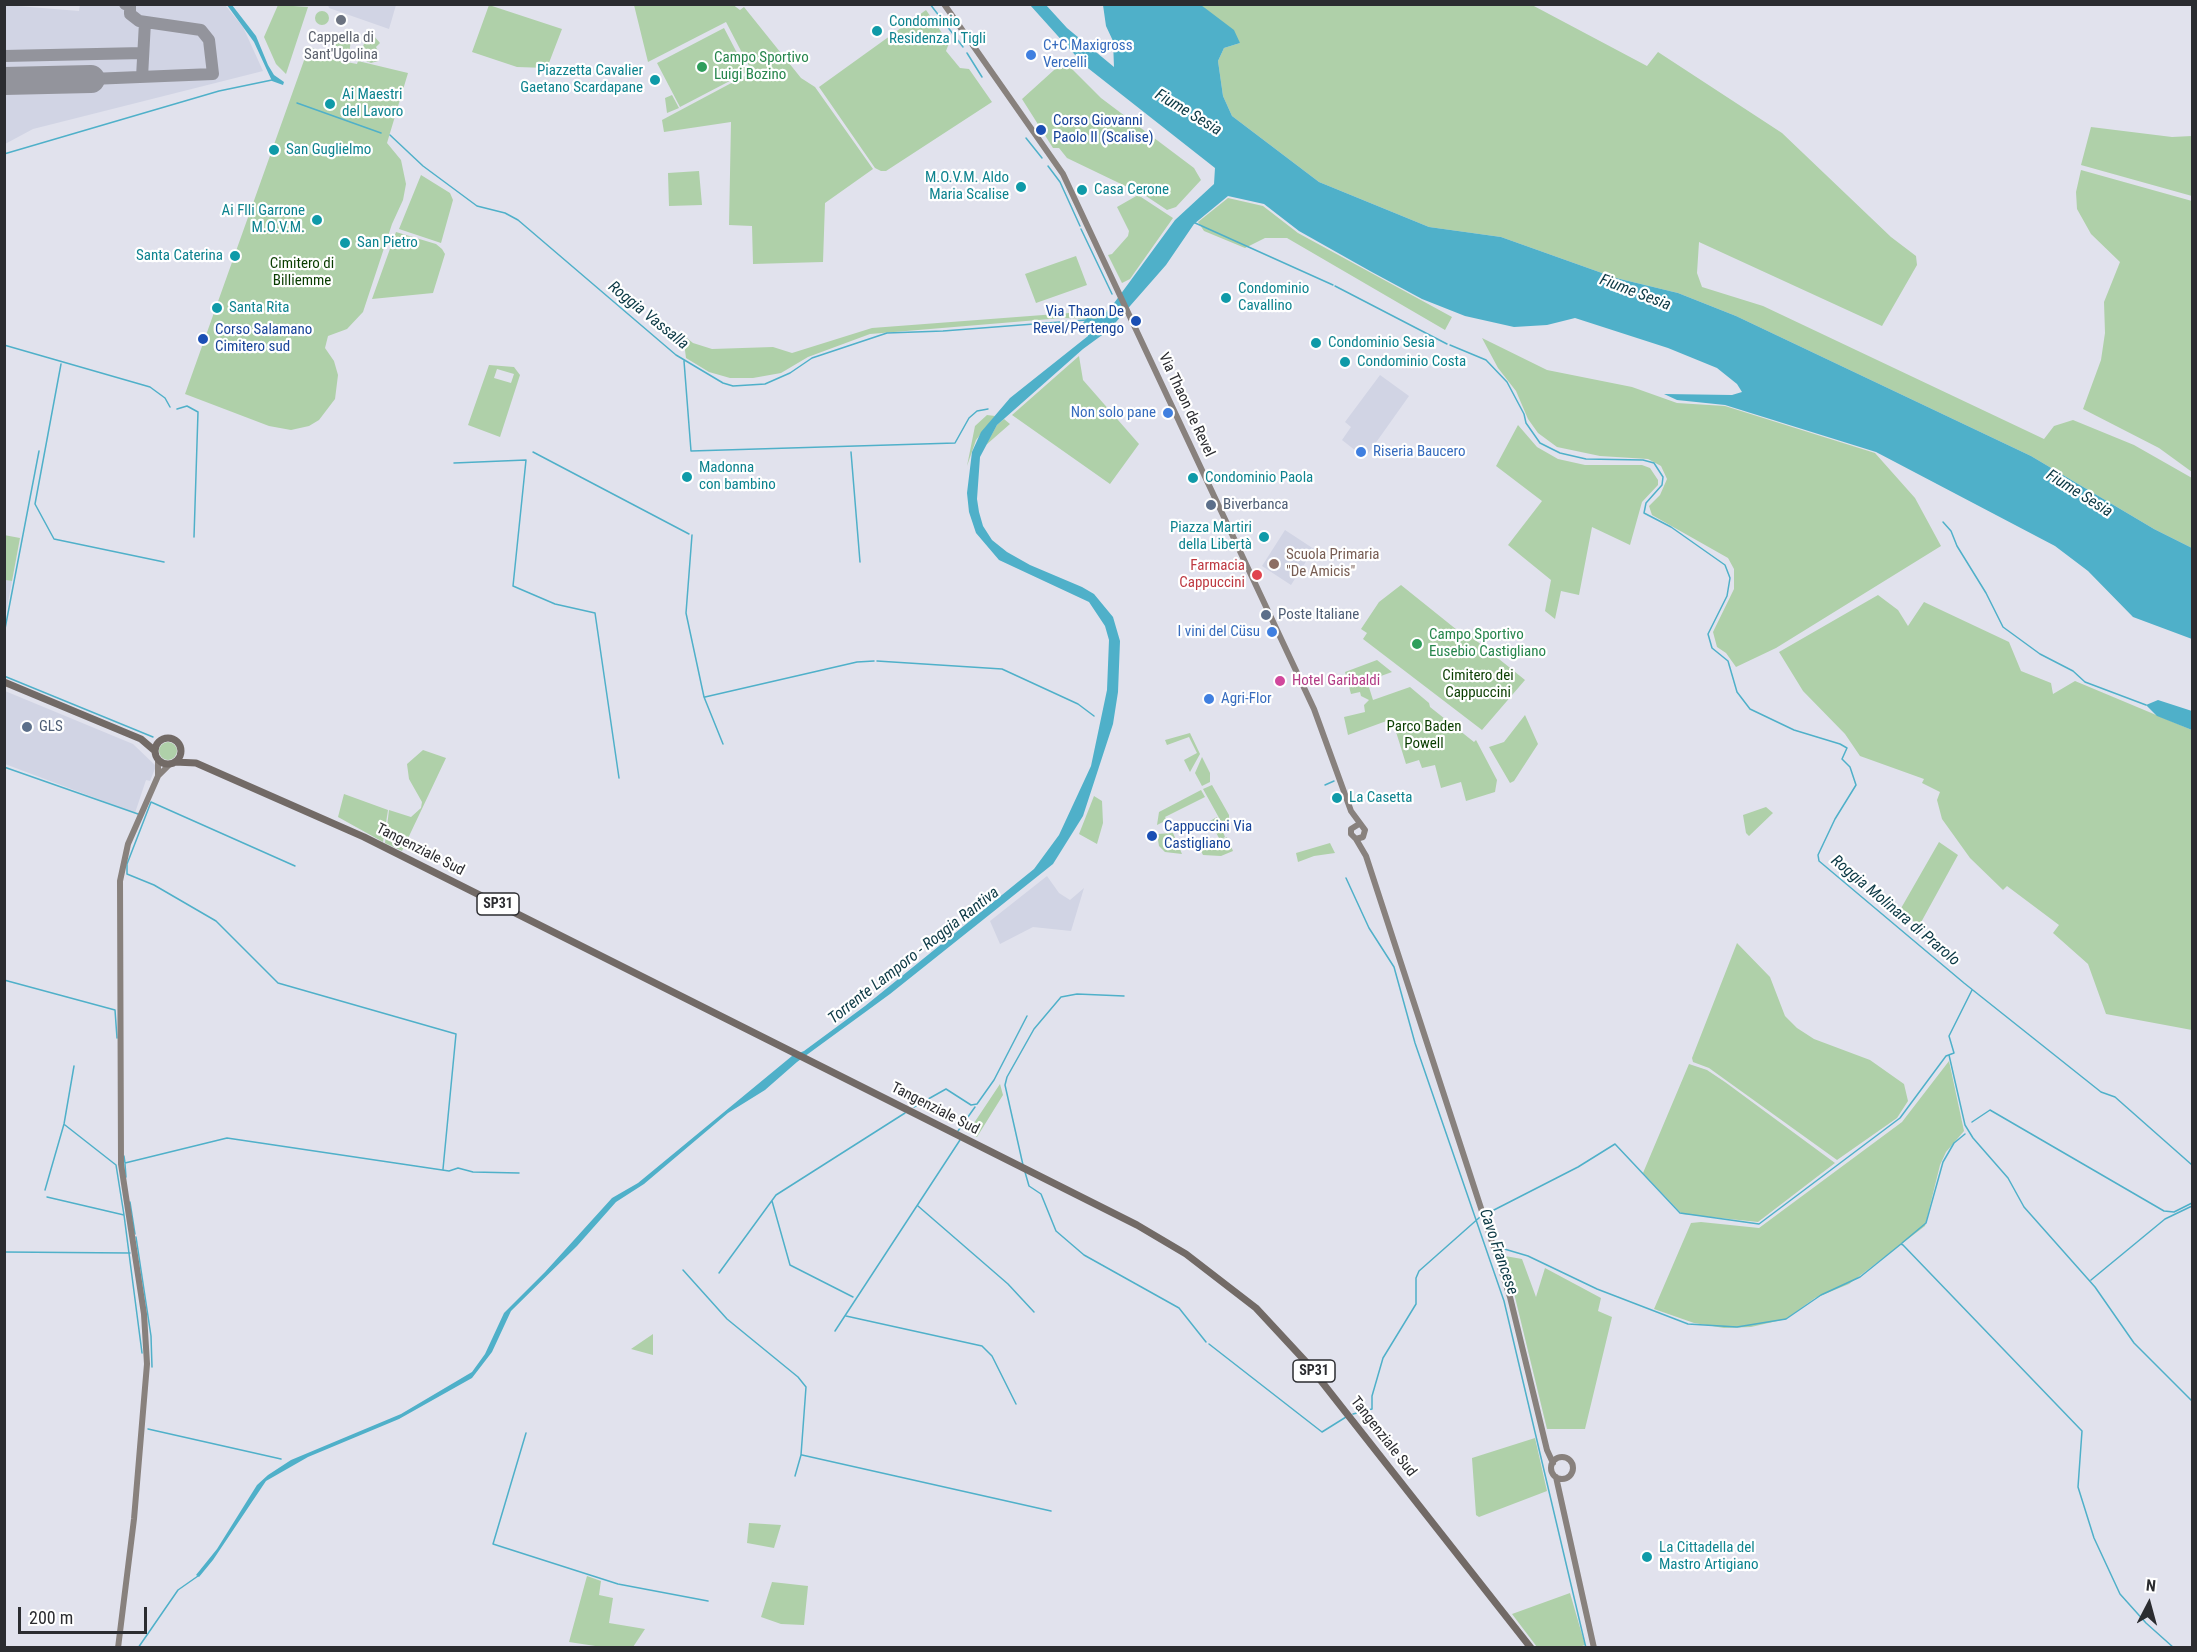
<!DOCTYPE html>
<html>
<head>
<meta charset="utf-8">
<style>
	body { margin:0 }
	#map { position:relative; width:2197px; height:1652px; overflow:hidden; background:#e1e2ed; font-family:"Roboto Condensed",sans-serif }
	canvas { display:block }
	.frame { position:absolute; inset:0; border:6px solid #2b2c30; pointer-events:none }
	.north { position:absolute; left:2119px; top:1574px; width:60px; height:60px; -webkit-text-stroke:4px #fff; paint-order:stroke; rotate:6deg; font-size:16px; font-weight:700; line-height:24px; text-align:center; color:#2b2c30 }
	.north::after { content:''; display:block; margin:auto; width:21px; height:27px; background:#2b2c30; clip-path:polygon(50% 0,100% 100%,50% 72%,0 100%) }
	.scale { position:absolute; left:18px; top:1607px; width:129px; height:27px; box-sizing:border-box; border:3px solid #2b2c30; border-top:0; padding-left:8px; font-size:18px; line-height:21px; white-space:nowrap; color:#2b2c30; -webkit-text-stroke:4px #fff; paint-order:stroke }
</style>
</head>
<body>
<div id="map">
<canvas width="2197" height="1652"></canvas>
<div class="frame"></div>
<div class="north">N</div>
<div class="scale">200 m</div>
</div>
<script>
const ctx = document.querySelector('canvas').getContext('2d');
ctx.lineJoin = 'round';
function fillPath(path, color) { ctx.fillStyle = color; ctx.fill(path, 'evenodd'); }
const poly = rows => new Path2D(rows.map(r => 'M' + r).join(''));
function trace(path, color, width, dash) { ctx.strokeStyle = color; ctx.lineWidth = width; ctx.lineCap = dash ? 'butt' : 'round'; ctx.setLineDash(dash || []); ctx.stroke(path); }
function label(font, color, halo, rows, align = 'center') {
  ctx.font = font + ' "Roboto Condensed",sans-serif'; ctx.lineWidth = 4.5; ctx.setLineDash([]); ctx.textBaseline = 'middle'; ctx.strokeStyle = halo; ctx.fillStyle = color; for (const [text, x, y, turn = 0] of rows) {
    ctx.save(); ctx.translate(x, y); ctx.rotate((+turn || 0) * Math.PI / 180); ctx.textAlign = isNaN(turn) ? turn : align; if (halo) ctx.strokeText(text, 0, 0); ctx.fillText(text, 0, 0); ctx.restore();
  }
}
fillPath(poly([
	[80,4,225,5,243,27,263,71,33,129,5,144,5,5,79,11],
	[328,5,396,4,396,5,389,29,329,8],
	[1380,375,1409,396,1365,458,1342,440,1351,427,1345,422],
	[1285,530,1314,549,1291,585,1262,566],
	[5,580,12,581,5,618],
	[5,691,133,744,156,766,150,781,146,780,135,813,5,764],
	[1047,876,1059,893,1070,900,1084,888,1071,931,1033,927,1000,944,990,921]
]), '#d1d4e4');
fillPath(poly([
	[732,4,740,10,744,7,801,78,815,87,873,169,825,203,823,262,753,264,752,226,729,225,731,122,664,132,662,120,752,72,726,22,648,62,634,5],
	[278,5,308,7,286,74,276,64,264,37],
	[489,5,562,29,547,68,517,67,472,52],
	[1201,5,1532,5,1647,66,1658,52,1782,133,1891,237,1916,256,1917,265,1882,326,1699,242,1697,273,1702,287,1763,306,2044,439,2054,426,2073,420,2134,445,2192,478,2192,548,2154,529,2031,456,1736,316,1678,293,1616,278,1501,237,1429,227,1319,182,1232,116,1223,96,1218,61,1224,48,1240,43],
	[926,10,949,43,946,51,960,68,969,69,992,102,886,171,881,171,875,168,819,87],
	'315 18a7 7 0 1 1 14 0a7 7 0 1 1-14 0Z',
	[724,28,747,72,680,107,657,63],
	[374,36,380,43,376,47,379,53,378,61,371,63,364,60,361,54,365,40,370,41],
	[336,37,351,40,349,54,333,51],
	[310,48,325,51,325,58,357,64,358,61,408,73,387,143,401,160,406,184,403,200,392,224,363,312,347,329,328,336,325,348,334,361,338,375,335,399,319,420,309,426,291,430,269,426,185,394,307,52,309,52],
	[1064,61,1101,98,1194,168,1201,180,1176,207,1167,210,1146,196,1067,158,1059,148,1053,148,1022,99],
	[672,95,679,108,667,113,665,98],
	[2091,127,2172,137,2192,136,2192,196,2081,165],
	[2081,170,2192,201,2192,472,2159,448,2083,409,2101,360,2105,333,2104,302,2120,262,2091,234,2077,209,2076,192],
	[699,171,702,205,669,206,668,173],
	[421,175,450,193,453,200,441,243,399,229],
	[1138,195,1173,218,1130,279,1122,283,1108,255,1112,254,1128,236,1129,231,1117,207],
	[1228,198,1263,206,1298,233,1452,317,1445,330,1287,238,1265,238,1245,248,1204,231,1198,222],
	[396,232,436,244,442,249,445,254,433,293,372,299],
	[1076,256,1087,285,1036,303,1025,274],
	[1109,310,1096,319,1062,318,870,334,808,357,781,373,753,378,730,378,709,372,686,358,683,335,693,343,712,349,773,347,792,353,872,328],
	[1482,338,1547,370,1632,387,1677,403,1725,406,1875,453,1915,498,1941,546,1776,648,1736,667,1726,653,1717,647,1713,632,1734,589,1734,569,1728,558,1652,515,1649,506,1660,495,1667,479,1661,466,1648,459,1600,456,1557,447,1538,433,1528,419,1516,391,1498,368],
	[1079,356,1083,380,1139,444,1110,484,1012,415],
	[489,365,514,367,520,375,500,437,468,425],
	[497,369,514,374,511,383,494,378],
	[987,415,995,416,976,440,967,466,975,426],
	[1004,419,1010,424,986,445,997,425],
	[1518,425,1537,447,1558,459,1585,465,1642,465,1650,468,1658,480,1658,485,1642,502,1630,545,1592,527,1579,595,1561,591,1555,619,1545,611,1551,580,1508,545,1542,501,1496,466],
	[4,535,20,538,12,581,5,580],
	[1401,585,1467,638,1471,632,1475,635,1473,638,1525,680,1482,730,1363,639,1367,633,1361,629,1379,602],
	[1878,595,1898,610,1908,626,1924,602,2009,642,2021,671,2051,683,2053,694,2075,681,2192,730,2192,1030,2106,1014,2088,964,2053,933,2059,925,2007,886,2003,890,1970,858,1942,819,1937,800,1940,792,1922,783,1924,779,1860,756,1845,734,1803,691,1779,652],
	[1377,660,1392,672,1367,681,1373,700,1410,687,1429,703,1430,707,1474,742,1476,740,1497,780,1495,792,1466,801,1461,782,1441,788,1435,765,1422,768,1419,760,1406,764,1392,719,1348,735,1344,717,1365,712,1364,705,1369,700,1361,696,1360,692,1351,694,1345,672],
	[1525,715,1538,744,1514,781,1510,783,1489,747,1504,742],
	[1190,733,1200,754,1190,772,1184,760,1197,753,1189,737,1167,745,1165,740],
	'159 751a9 9 0 1 1 18 0a9 9 0 1 1-18 0Z',
	[423,750,446,758,402,851,385,843,389,810,411,817,421,808,422,802,409,779,407,764],
	[1202,757,1210,773,1210,782,1202,786,1195,773],
	[1212,785,1229,815,1229,822,1223,825,1203,789],
	[1201,790,1205,797,1165,817,1167,820,1157,825,1159,812],
	[344,794,388,810,383,842,338,817],
	[1094,796,1102,801,1103,823,1097,844,1079,834],
	[1766,807,1773,813,1749,836,1746,833,1743,815],
	[1217,817,1225,837,1220,840,1210,821],
	[1173,833,1182,854,1165,852,1159,846,1157,834],
	[1227,837,1233,851,1221,856,1203,855,1201,851],
	[1939,842,1958,855,1919,926,1900,910],
	[1330,843,1335,853,1314,856,1298,862,1296,853],
	[1737,943,1770,977,1785,1016,1797,1028,1814,1039,1870,1060,1904,1084,1908,1101,1897,1118,1837,1160,1709,1068,1693,1062,1692,1058],
	[1949,1061,1964,1131,1946,1152,1940,1165,1925,1226,1849,1284,1815,1298,1786,1319,1751,1327,1724,1328,1694,1323,1654,1309,1691,1223,1701,1222,1759,1228,1902,1122],
	[1689,1064,1707,1070,1725,1082,1835,1163,1758,1222,1682,1214,1643,1173],
	[1000,1084,1003,1095,977,1137,968,1132],
	[1505,1256,1522,1259,1536,1297,1545,1268,1601,1298,1598,1311,1612,1317,1585,1429,1547,1429],
	[653,1334,653,1355,631,1349],
	[1535,1438,1547,1491,1479,1517,1476,1515,1472,1458],
	[749,1523,781,1525,774,1548,747,1543],
	[587,1576,601,1581,599,1595,613,1598,609,1623,645,1629,633,1647,602,1647,569,1642],
	[772,1582,808,1586,804,1625,781,1624,761,1617],
	[1570,1593,1585,1645,1579,1647,1537,1647,1512,1614]
]), '#afd0a9');
fillPath(poly([
	[227,5,232,5,256,36,268,65,274,75,284,82,283,85,272,81,254,42],
	[1030,5,1046,5,1067,28,1114,67,1113,41,1106,26,1103,5,1201,5,1234,30,1240,43,1224,48,1218,61,1223,96,1232,116,1319,182,1429,227,1501,237,1616,278,1678,293,1736,316,2031,456,2154,529,2192,548,2192,639,2133,617,2088,571,2055,546,1876,452,1725,405,1677,400,1664,394,1732,395,1742,392,1737,384,1717,368,1668,348,1575,318,1547,325,1514,327,1465,316,1422,299,1370,271,1299,231,1264,204,1228,196,1194,224,1166,265,1109,330,1083,349,997,425,980,457,977,499,979,512,983,526,992,540,1007,552,1030,565,1082,587,1094,594,1113,617,1120,641,1118,692,1113,724,1083,816,1053,864,890,994,797,1062,765,1090,728,1113,644,1184,616,1202,577,1246,511,1311,492,1352,472,1378,399,1419,308,1457,266,1481,213,1560,199,1577,196,1575,217,1549,257,1485,268,1475,291,1460,401,1414,472,1372,485,1354,504,1313,545,1272,612,1198,638,1183,792,1056,804,1051,865,1006,1034,869,1059,835,1091,766,1107,690,1109,640,1105,626,1089,602,999,560,976,533,969,512,967,493,972,452,981,432,1010,398,1088,336,1088,328,1083,323,1087,318,1096,319,1109,310,1175,220,1214,184,1215,168,1084,65],
	[2158,700,2192,711,2192,730,2157,716,2146,705]
]), '#4fb0c9');
trace(poly([
	[930,4,963,47],
	[967,53,982,77],
	[297,103,381,133],
	[390,135,423,166,477,206,505,213,518,220,676,355,723,383,733,386,765,384,790,373,812,358,887,333,943,331,1086,320],
	[1026,138,1042,158],
	[4,154,219,91,272,80],
	[1048,166,1060,182,1080,226],
	[1193,222,1333,285],
	[1081,229,1112,294],
	[1335,286,1447,344],
	[4,345,150,387,165,398,170,407],
	[1450,345,1486,360,1507,382,1524,414,1526,423,1540,443,1560,453,1586,459,1643,460,1654,463,1663,477,1662,485,1646,503,1644,513,1671,527,1725,565,1730,578,1727,596,1708,634,1712,648,1728,661,1737,692,1750,709,1794,730,1840,744,1847,748,1842,759,1850,767,1856,785,1835,819,1818,855,1819,861,1964,983,2101,1092,2115,1097,2192,1165],
	[684,361,691,451,955,443,969,418,977,411,988,409],
	[61,364,35,504,54,539,164,562],
	[177,409,187,406,198,412,194,537],
	[533,452,689,534],
	[851,452,860,562],
	[454,463,526,460,513,586,555,604,595,613,619,778],
	[1943,522,1951,531,1957,546,1986,593,2003,627,2040,654,2073,671,2085,682,2146,705],
	[692,535,686,613,704,697,723,744],
	[4,634,39,451],
	[877,661,1002,669,1078,704,1094,716],
	[4,676,153,737],
	[705,697,857,662,874,661],
	[4,767,138,814],
	[1325,785,1334,781],
	[151,802,127,864,127,874,154,885,216,921,278,983,456,1034,443,1169],
	[151,802,295,866],
	[1346,878,1369,928,1394,967,1415,1043,1504,1301,1586,1648],
	[4,888,4,892],
	[4,980,115,1010,117,1038],
	[1949,1055,1965,1125,1973,1138,2008,1178,2024,1207,2095,1287,2134,1343,2192,1401],
	[914,1107,946,1089,971,1105,977,1104,994,1080,1027,1016],
	[1972,1122,1990,1110,2164,1211,2174,1212,2192,1203],
	[65,1125,116,1165,124,1215],
	[958,1131,975,1107],
	[124,1156,125,1163,227,1138,449,1171,458,1168,473,1172,519,1173],
	[125,1164,126,1177],
	[1023,1165,1005,1085,1007,1077,1034,1029,1061,997,1077,994,1124,996],
	[1025,1172,1029,1186,1041,1194,1056,1231,1084,1255,1179,1308,1206,1342],
	[45,1190,64,1124,74,1066],
	[47,1197,124,1215,142,1353],
	[772,1201,790,1265,853,1297],
	[130,1202,135,1234],
	[918,1206,1008,1284,1034,1312],
	[1490,1212,1578,1167,1615,1144,1680,1213,1759,1224,1900,1118,1946,1056,1954,1053,1949,1036,1972,990],
	[136,1237,151,1336,152,1367],
	[1902,1243,1926,1223,1943,1162,1954,1143,1965,1134],
	[1501,1248,1528,1256,1597,1289,1688,1324,1737,1327,1786,1319,1821,1295,1860,1277,1901,1244,1903,1245,2082,1431,2078,1487,2094,1538,2120,1594,2146,1623,2174,1648],
	[4,1252,130,1253],
	[683,1270,727,1319,798,1377,806,1387,801,1455,795,1476],
	[719,1273,776,1195,905,1113],
	[2091,1280,2165,1219,2192,1206],
	[846,1316,982,1346,992,1356,1016,1404],
	[835,1331,960,1140],
	[1209,1344,1322,1432,1346,1417],
	[1353,1414,1372,1409,1372,1396,1383,1358,1416,1304,1416,1278,1419,1271,1480,1217],
	[148,1429,281,1459],
	[526,1433,493,1544,618,1584,708,1601],
	[802,1455,1051,1511],
	[138,1648,178,1590,198,1576]
]), '#4fb0c9', 1.5);
trace(poly([
	[4,56,143,53],
	[142,77,145,22],
	[91,79,213,74,209,40,201,30,139,21,130,14,130,5,125,4]
]), '#93949c', 12);
trace(poly([
	[4,81,91,79]
]), '#93949c', 28);
trace(poly([
	[944,4,1063,174,1314,709,1351,811,1365,830,1363,837,1356,839,1351,834,1351,829,1359,824],
	[158,775,158,759],
	[1356,839,1366,856,1510,1297,1547,1450,1553,1463],
	'1551 1468a11 11 0 1 1 22 0a11 11 0 1 1-22 0Z',
	[1556,1477,1594,1648],
	[118,1648,134,1519,147,1364,144,1314,121,1164,120,881,128,844,158,776,170,764]
]), '#88817d', 6);
trace(poly([
	[4,682,141,739,155,751],
	'155 751a13 13 0 1 1 26 0a13 13 0 1 1-26 0Z',
	[175,762,196,763,364,837,1137,1225,1186,1254,1256,1308,1307,1363,1531,1648]
]), '#726a66', 7);
for (const [x, y, r, color] of [
	[341,20,6,"#6b7280"],
	[877,31,6,"#0f9aa8"],
	[1031,55,6,"#3f7fe0"],
	[702,67,6,"#2e9e5b"],
	[655,80,6,"#0f9aa8"],
	[330,104,6,"#0f9aa8"],
	[1041,130,6,"#1a4fb4"],
	[274,150,6,"#0f9aa8"],
	[1021,187,6,"#0f9aa8"],
	[1082,190,6,"#0f9aa8"],
	[317,220,6,"#0f9aa8"],
	[345,243,6,"#0f9aa8"],
	[235,256,6,"#0f9aa8"],
	[1226,298,6,"#0f9aa8"],
	[217,308,6,"#0f9aa8"],
	[1136,321,6,"#1a4fb4"],
	[203,339,6,"#1a4fb4"],
	[1316,343,6,"#0f9aa8"],
	[1345,362,6,"#0f9aa8"],
	[1168,413,6,"#3f7fe0"],
	[1361,452,6,"#3f7fe0"],
	[687,477,6,"#0f9aa8"],
	[1193,478,6,"#0f9aa8"],
	[1211,505,6,"#5c6f8a"],
	[1264,537,6,"#0f9aa8"],
	[1274,564,6,"#8d6e63"],
	[1257,575,6,"#e0444e"],
	[1266,615,6,"#5c6f8a"],
	[1272,632,6,"#3f7fe0"],
	[1417,644,6,"#2e9e5b"],
	[1280,681,6,"#d1479c"],
	[1209,699,6,"#3f7fe0"],
	[27,727,6,"#5c6f8a"],
	[1337,798,6,"#0f9aa8"],
	[1152,836,6,"#1a4fb4"],
	[1647,1557,6,"#0f9aa8"]
]) { const dot = new Path2D(); dot.arc(x, y, r, 0, 2 * Math.PI); ctx.fillStyle = color; ctx.fill(dot); trace(dot, '#fff', 2); }
for (const [x, y, w] of [
	[498,904,42],
	[1314,1371,42]
]) { const box = new Path2D(); box.roundRect(x - w / 2, y - 11, w, 22, 4.5); ctx.fillStyle = '#fff'; ctx.fill(box); trace(box, '#2b2c30', 1.5); }
label('bold 14px', '#2b2c30', null, [
	["SP31",498,904],
	["SP31",1314,1371]
]);
label('15px', '#0d838f', '#fff', [
	["Condominio",889,22],
	["Residenza I Tigli",889,39],
	["Piazzetta Cavalier",643,71,"right"],
	["Gaetano Scardapane",643,88,"right"],
	["Ai Maestri",342,95],
	["del Lavoro",342,112],
	["San Guglielmo",286,150],
	["M.O.V.M. Aldo",1009,178,"right"],
	["Maria Scalise",1009,195,"right"],
	["Casa Cerone",1094,190],
	["Ai Flli Garrone",305,211,"right"],
	["M.O.V.M.",305,228,"right"],
	["San Pietro",357,243],
	["Santa Caterina",223,256,"right"],
	["Condominio",1238,289],
	["Cavallino",1238,306],
	["Santa Rita",229,308],
	["Condominio Sesia",1328,343],
	["Condominio Costa",1357,362],
	["Madonna",699,468],
	["con bambino",699,485],
	["Condominio Paola",1205,478],
	["Piazza Martiri",1252,528,"right"],
	["della Libertà",1252,545,"right"],
	["La Casetta",1349,798],
	["La Cittadella del",1659,1548],
	["Mastro Artigiano",1659,1565]
], 'left');
label('15px', '#5b616d', '#fff', [
	["Cappella di",341,38],
	["Sant'Ugolina",341,55]
]);
label('15px', '#366cbe', '#fff', [
	["C+C Maxigross",1043,46],
	["Vercelli",1043,63],
	["Non solo pane",1156,413,"right"],
	["Riseria Baucero",1373,452],
	["I vini del Cüsu",1260,632,"right"],
	["Agri-Flor",1221,699]
], 'left');
label('15px', '#27864d', '#fff', [
	["Campo Sportivo",714,58],
	["Luigi Bozino",714,75],
	["Campo Sportivo",1429,635],
	["Eusebio Castigliano",1429,652]
], 'left');
label('15px', '#164399', '#fff', [
	["Corso Giovanni",1053,121],
	["Paolo II (Scalise)",1053,138],
	["Via Thaon De",1124,312,"right"],
	["Revel/Pertengo",1124,329,"right"],
	["Corso Salamano",215,330],
	["Cimitero sud",215,347],
	["Cappuccini Via",1164,827],
	["Castigliano",1164,844]
], 'left');
label('15px', '#0a3d01', '#fff', [
	["Cimitero di",302,264],
	["Billiemme",302,281],
	["Cimitero dei",1478,676],
	["Cappuccini",1478,693],
	["Parco Baden",1424,727],
	["Powell",1424,744]
]);
label('15px', '#2b2c30', '#fff', [
	["Via Thaon de Revel",1186,405,65],
	["Tangenziale Sud",420,850,27],
	["Tangenziale Sud",935,1109,27],
	["Tangenziale Sud",1383,1437,52]
]);
label('15px', '#4e5e75', '#fff', [
	["Biverbanca",1223,505],
	["Poste Italiane",1278,615],
	["GLS",39,727]
], 'left');
label('15px', '#785e54', '#fff', [
	["Scuola Primaria",1286,555],
	["\"De Amicis\"",1286,572]
], 'left');
label('15px', '#be3a42', '#fff', [
	["Farmacia",1245,566],
	["Cappuccini",1245,583]
], 'right');
label('15px', '#b23c85', '#fff', [
	["Hotel Garibaldi",1292,681]
], 'left');
label('italic 16px', '#0c3945', '#fff', [
	["Fiume Sesia",1188,113,31],
	["Fiume Sesia",1635,293,21],
	["Roggia Vassalla",648,316,39],
	["Fiume Sesia",2079,494,32],
	["Roggia Molinara di Prarolo",1895,911,40],
	["Torrente Lamporo - Roggia Rantiva",914,956,-38],
	["Cavo Francese",1498,1252,71]
]);
</script>
</body>
</html>
